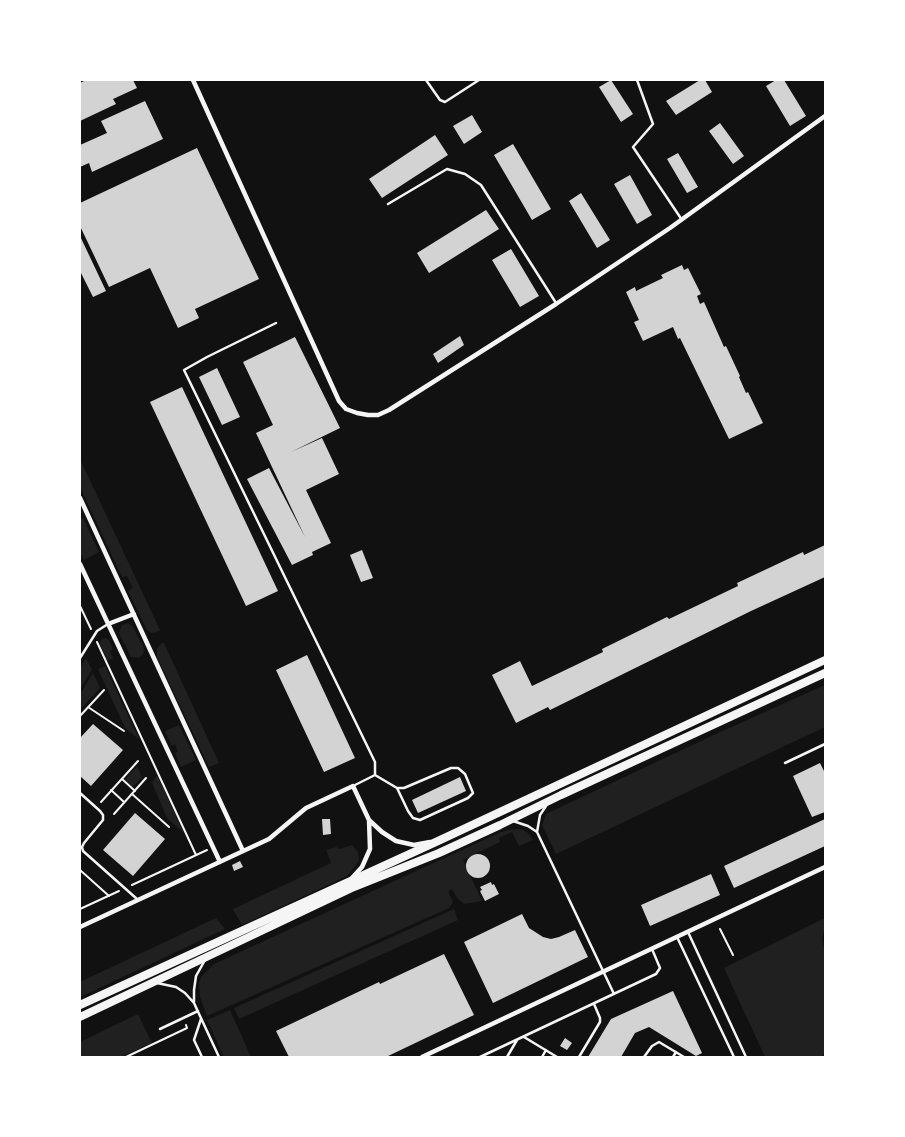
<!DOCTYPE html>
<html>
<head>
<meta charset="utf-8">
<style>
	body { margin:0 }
	#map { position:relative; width:905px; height:1137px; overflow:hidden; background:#111; font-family:"Sofia Sans Condensed",sans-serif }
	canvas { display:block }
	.frame { position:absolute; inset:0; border:81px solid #fff; pointer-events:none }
</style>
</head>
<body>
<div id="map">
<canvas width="905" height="1137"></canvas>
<div class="frame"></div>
</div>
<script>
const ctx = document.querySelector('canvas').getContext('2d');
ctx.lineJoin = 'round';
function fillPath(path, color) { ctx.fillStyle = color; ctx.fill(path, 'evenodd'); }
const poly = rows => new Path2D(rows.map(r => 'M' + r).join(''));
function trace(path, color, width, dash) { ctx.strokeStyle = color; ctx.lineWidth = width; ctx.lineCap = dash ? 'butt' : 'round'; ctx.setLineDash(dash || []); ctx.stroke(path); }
fillPath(poly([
	[80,459,160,630,157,632,151,633,147,630,128,591,133,588,127,576,122,577,80,487],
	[83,518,99,552,84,560,80,552,80,519],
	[128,623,133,627,144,648,143,654,139,658,131,657,119,633,122,625],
	[105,638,109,640,113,649,110,651,113,658,107,661,100,644,101,640],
	[162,643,164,643,219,763,209,767,157,657,157,648],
	[86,658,92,670,80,689,80,668],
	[105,666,139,739,125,728,98,669],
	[93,673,100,688,80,710,80,694],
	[825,685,825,727,556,854,542,825,546,814,716,734],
	[179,725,196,760,181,767,175,753,178,752,175,744,172,746,165,731],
	[137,766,142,777,133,787,125,780],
	[157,775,184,833,167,818,152,783],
	[521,829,528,833,533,840,519,846,512,832,499,838,500,842,463,860,482,901,464,904,458,899,452,889,448,891,453,902,449,908,207,1016,200,997,199,983,202,976,214,964,501,832,509,830],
	[352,845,358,852,359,861,347,876,242,925,233,909,331,863,326,850,336,847,340,849],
	[454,909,458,920,239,1019,234,1008],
	[216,918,225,929,80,997,80,982],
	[825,918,825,927,822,938,825,953,825,1052,822,1057,765,1057,724,968],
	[230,1010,251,1057,224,1057,207,1020],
	[138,1014,152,1043,120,1057,80,1057,80,1042]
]), '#202020');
fillPath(poly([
	[86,80,133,80,137,88,113,99,116,104,80,121,80,83],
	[611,80,633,114,621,122,599,87],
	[700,80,705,80,712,92,676,115,666,101],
	[776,80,784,80,806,116,790,126,766,86],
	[145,101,163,139,92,172,89,163,80,167,80,145,107,133,101,121],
	[472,115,482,132,464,144,453,126],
	[720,123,744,156,733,164,709,131],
	[435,135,448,155,382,198,369,179],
	[513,144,551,209,532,220,494,155],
	[197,148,259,279,195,309,199,318,178,328,150,268,109,287,80,226,80,203],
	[678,153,698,187,687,193,667,159],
	[630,175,652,215,637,224,614,184],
	[581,193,610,240,597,248,569,201],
	[486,210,499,229,429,273,417,253],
	[80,236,106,291,93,297,80,271],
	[511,249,539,296,520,307,492,260],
	[682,265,684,270,688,268,701,294,697,296,700,304,704,302,724,347,726,346,740,376,739,377,746,393,748,392,763,423,729,439,680,338,678,339,673,327,643,341,634,322,639,320,626,292,635,287,636,291,663,278,661,275],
	[460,336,464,345,438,363,433,354],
	[295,337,340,428,291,452,322,438,339,474,306,490,331,543,312,552,313,555,292,565,247,479,269,468,305,537,256,433,273,425,243,362],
	[217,368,240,417,222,425,199,377],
	[182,387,278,591,246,606,150,402],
	[825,545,825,577,751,611,550,710,548,707,516,723,492,675,520,661,532,686,603,652,602,649,667,617,669,619,738,586,737,583,803,552,804,555],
	[362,550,373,578,361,582,350,555],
	[307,655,355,758,324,772,276,670],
	[93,724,123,750,91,786,80,776,80,738],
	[820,763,825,773,825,812,812,817,793,776],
	[460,777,466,791,418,813,412,800],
	[135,813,165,839,133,876,103,850],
	[322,819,330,819,331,834,323,835],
	[825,819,825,846,734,888,724,866],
	'466 866a12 12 0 1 1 24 0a12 12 0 1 1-24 0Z',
	[240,861,243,867,234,871,232,865],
	[711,874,720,895,650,926,641,905],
	[491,882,492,885,494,884,499,894,485,901,480,891,482,890,480,887],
	[522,914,529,928,543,937,551,939,559,937,575,930,588,957,493,1003,464,942],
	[444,954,474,1015,386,1057,289,1057,276,1031,379,982,380,984],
	[673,991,702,1053,696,1056,649,1027,635,1033,621,1057,588,1057,611,1019],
	[565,1038,572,1043,567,1050,560,1046]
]), '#d3d3d3');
trace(poly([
	[80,606,91,629],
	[97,642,196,855],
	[88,707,124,731],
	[80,716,104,690],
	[122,779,135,791],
	[111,790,124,802],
	[132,794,169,827],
	[101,802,138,761],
	[114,814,146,778],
	[80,870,109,896],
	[132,885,207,850],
	[80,909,119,891],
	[720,929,733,955],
	[126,1057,187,1028,186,1025]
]), '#f5f5f5', 2);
trace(poly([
	[426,80,440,100,445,102,479,80],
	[637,80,653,124,633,147,682,220],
	[388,204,447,169,465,174,481,185,556,303],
	[276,323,207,357,184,370,375,762,375,775,353,786],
	[80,658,97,631,108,624],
	[785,763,825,744],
	[375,775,397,788,404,788,451,768,458,768,465,774,473,793,468,798,420,820,413,818,408,811,397,788],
	[80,793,100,811,103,815,103,820,84,843,82,847,83,851,137,899],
	[513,821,528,826,537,832,614,994],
	[537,832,540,815,546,806],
	[688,932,746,1057],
	[677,937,734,1057],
	[157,983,176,987,185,993,194,1003,219,1057],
	[194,1002,194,990,196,976,205,960],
	[201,1019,194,1040,202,1057],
	[160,1029,198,1011],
	[524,1037,557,1057],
	[480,1057,656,974,660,968,652,949],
	[507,1057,517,1040],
	[542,1057,546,1050],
	[579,1057,600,1022,600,1018,594,1004],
	[644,1057,652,1046,659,1042,684,1057],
	[673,1057,676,1052]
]), '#f5f5f5', 2.5);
trace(poly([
	[193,80,339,401,346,409,357,413,368,415,378,415,389,410,556,304,670,228,825,116],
	[80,498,243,851],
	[80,564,220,862],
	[108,624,134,614],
	[352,878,362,867,370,849,369,820],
	[80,927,269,839,306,808,353,786,369,820,382,832,396,841,414,845,430,842],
	[422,1057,825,867]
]), '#f5f5f5', 4.5);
trace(poly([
	[80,1005,438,841,825,660],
	[80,1017,354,887,439,853,500,825,561,795,825,673]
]), '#f5f5f5', 8);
</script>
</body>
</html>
